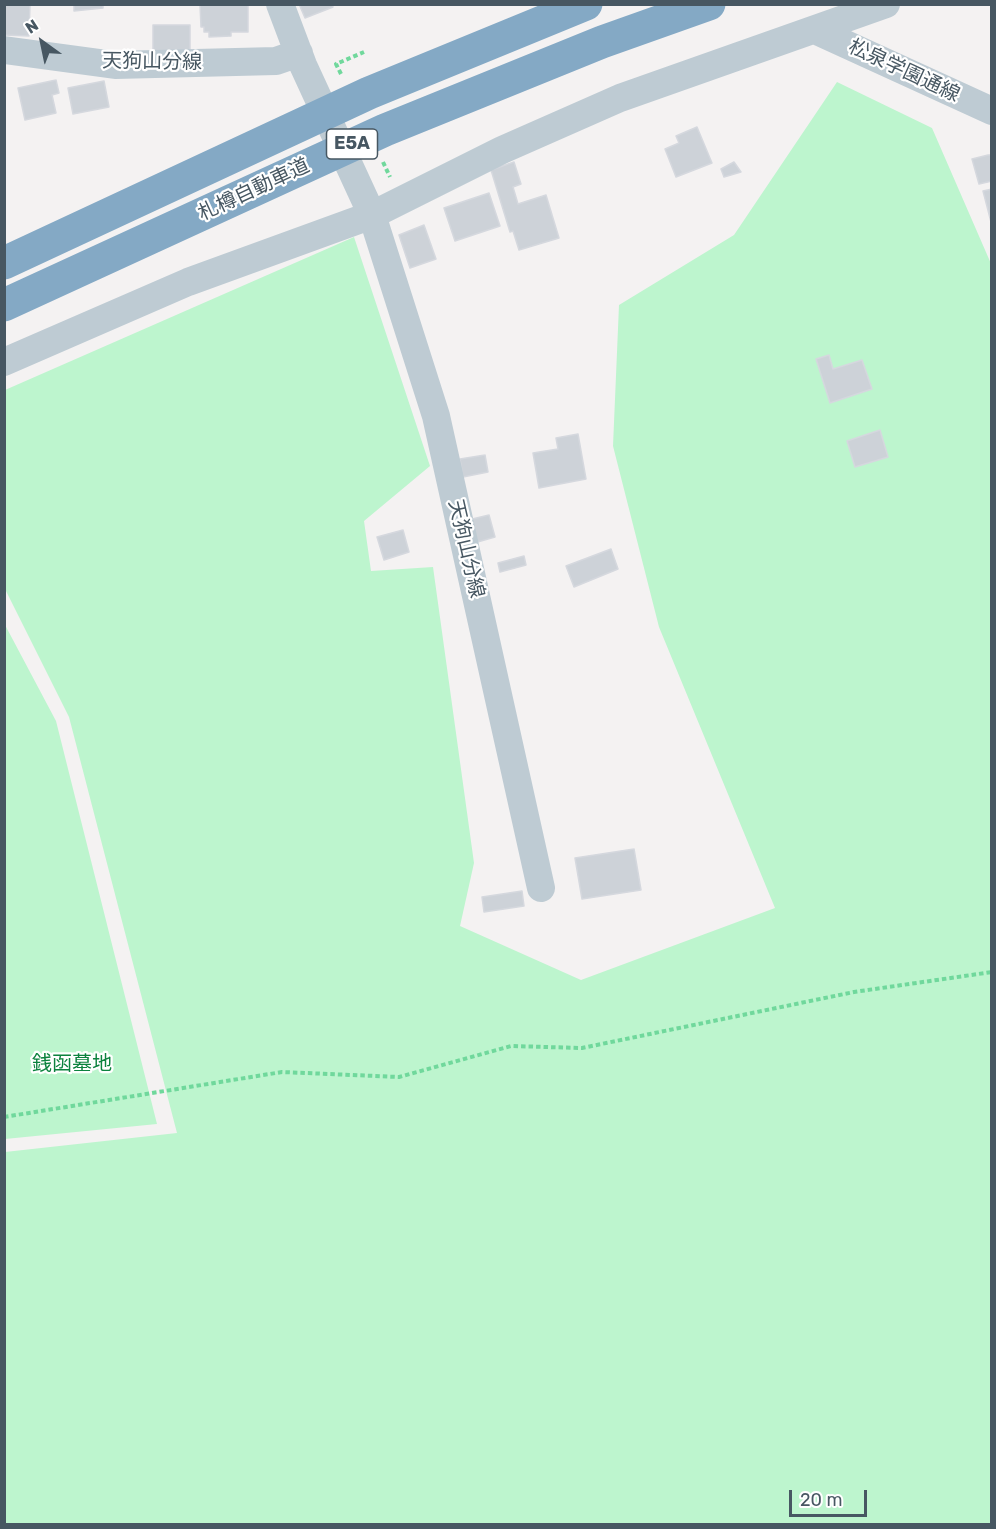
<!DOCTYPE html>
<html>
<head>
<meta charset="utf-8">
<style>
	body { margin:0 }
	#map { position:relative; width:996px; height:1529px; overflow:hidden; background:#f4f2f2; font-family:Rubik,sans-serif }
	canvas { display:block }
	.frame { position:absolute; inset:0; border:6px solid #475762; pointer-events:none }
	.north { position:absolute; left:12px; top:12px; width:60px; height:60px; -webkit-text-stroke:4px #fff; paint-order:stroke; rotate:327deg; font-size:16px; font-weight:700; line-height:24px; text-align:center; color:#475762 }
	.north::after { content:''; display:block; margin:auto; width:21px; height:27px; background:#475762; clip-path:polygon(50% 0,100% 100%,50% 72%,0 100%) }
	.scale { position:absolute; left:789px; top:1490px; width:78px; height:27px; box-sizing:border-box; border:3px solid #475762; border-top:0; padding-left:8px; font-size:18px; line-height:21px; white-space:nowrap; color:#475762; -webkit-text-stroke:4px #fff; paint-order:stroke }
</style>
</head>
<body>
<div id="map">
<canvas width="996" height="1529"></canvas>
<div class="frame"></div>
<div class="north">N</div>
<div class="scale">20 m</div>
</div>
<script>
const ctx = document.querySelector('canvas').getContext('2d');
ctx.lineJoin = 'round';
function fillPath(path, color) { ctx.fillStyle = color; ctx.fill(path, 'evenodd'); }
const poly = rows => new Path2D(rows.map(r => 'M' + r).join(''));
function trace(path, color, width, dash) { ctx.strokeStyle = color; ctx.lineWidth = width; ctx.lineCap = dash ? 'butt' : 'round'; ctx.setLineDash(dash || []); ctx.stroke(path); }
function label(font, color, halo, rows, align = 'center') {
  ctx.font = font + ' Rubik,"Noto Sans JP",sans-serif'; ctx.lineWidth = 4.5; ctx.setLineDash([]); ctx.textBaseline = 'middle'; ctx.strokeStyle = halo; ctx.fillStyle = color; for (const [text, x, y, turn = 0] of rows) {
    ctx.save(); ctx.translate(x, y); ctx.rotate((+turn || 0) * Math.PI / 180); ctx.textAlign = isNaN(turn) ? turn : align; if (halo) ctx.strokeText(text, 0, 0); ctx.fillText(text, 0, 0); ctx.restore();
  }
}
fillPath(poly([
	[837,82,932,128,992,266,991,1524,5,1524,5,1152,177,1133,69,717,5,589,5,390,354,237,430,466,364,521,371,571,433,567,474,863,460,926,581,980,775,908,659,627,613,446,619,305,734,235],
	[4,623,56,721,157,1124,5,1139]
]), '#bdf5ce');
const building = poly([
	[4,4,30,4,29,36,4,35,4,4],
	[74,4,103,4,103,8,74,11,74,4],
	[299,4,332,4,333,7,305,18,299,4],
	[200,5,248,5,248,32,231,32,231,36,209,37,209,32,204,32,204,27,201,27,200,5],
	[153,25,190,25,190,53,153,53,153,25],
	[56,80,59,93,52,95,56,113,25,120,18,88,56,80],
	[104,81,109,107,73,114,68,88,104,81],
	[697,127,712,163,676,177,665,149,679,143,676,136,697,127],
	[988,155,992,155,992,181,979,184,972,159,988,155],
	[514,162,521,184,513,187,518,204,546,195,559,238,519,250,513,231,510,232,491,170,514,162],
	[734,162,741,172,724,177,721,169,734,162],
	[992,189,992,222,991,222,983,191,992,189],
	[489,193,500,226,455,241,444,208,489,193],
	[424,225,436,259,410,268,399,235,424,225],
	[829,355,833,369,862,360,872,389,830,403,816,359,829,355],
	[880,430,888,457,855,467,847,441,880,430],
	[578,434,586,479,539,488,533,453,558,449,556,438,578,434],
	[485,455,488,472,463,477,460,459,485,455],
	[489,515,495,537,474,543,468,520,489,515],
	[403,530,409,552,384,560,377,537,403,530],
	[611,549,618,569,574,587,566,566,611,549],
	[524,556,526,565,500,572,498,563,524,556],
	[634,849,641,890,582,899,575,858,634,849],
	[522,891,524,906,484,912,482,897,522,891]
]);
fillPath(building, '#cdd2d8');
trace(building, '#d5d8de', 1.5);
trace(poly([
	[341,74,336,64,364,52],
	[383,162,390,177],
	[4,1117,282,1072,399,1077,511,1046,582,1048,854,992,992,972]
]), '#70d89c', 4, [4.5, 3]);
trace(poly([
	[280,4,303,65,372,215,436,416,541,888],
	[817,31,992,111],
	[4,50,115,65,276,61,299,53],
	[4,362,188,282,372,215,502,150,620,98,886,4]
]), '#becbd3', 28);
trace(poly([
	[4,263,369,93,586,4],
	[4,305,385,130,602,42,709,4]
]), '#84a9c5', 33);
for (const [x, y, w] of [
	[352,144,51]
]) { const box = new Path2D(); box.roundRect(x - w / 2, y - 15, w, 30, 4.5); ctx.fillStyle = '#fff'; ctx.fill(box); trace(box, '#475762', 1.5); }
label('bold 18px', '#475762', null, [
	["E5A",352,144]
]);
label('20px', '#475762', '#fff', [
	["天狗山分線",152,62,1],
	["松泉学園通線",904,71,25],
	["札樽自動車道",254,190,-25],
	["天狗山分線",466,549,77]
]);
label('20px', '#0c823e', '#fff', [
	["銭函墓地",72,1064]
]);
</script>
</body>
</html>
